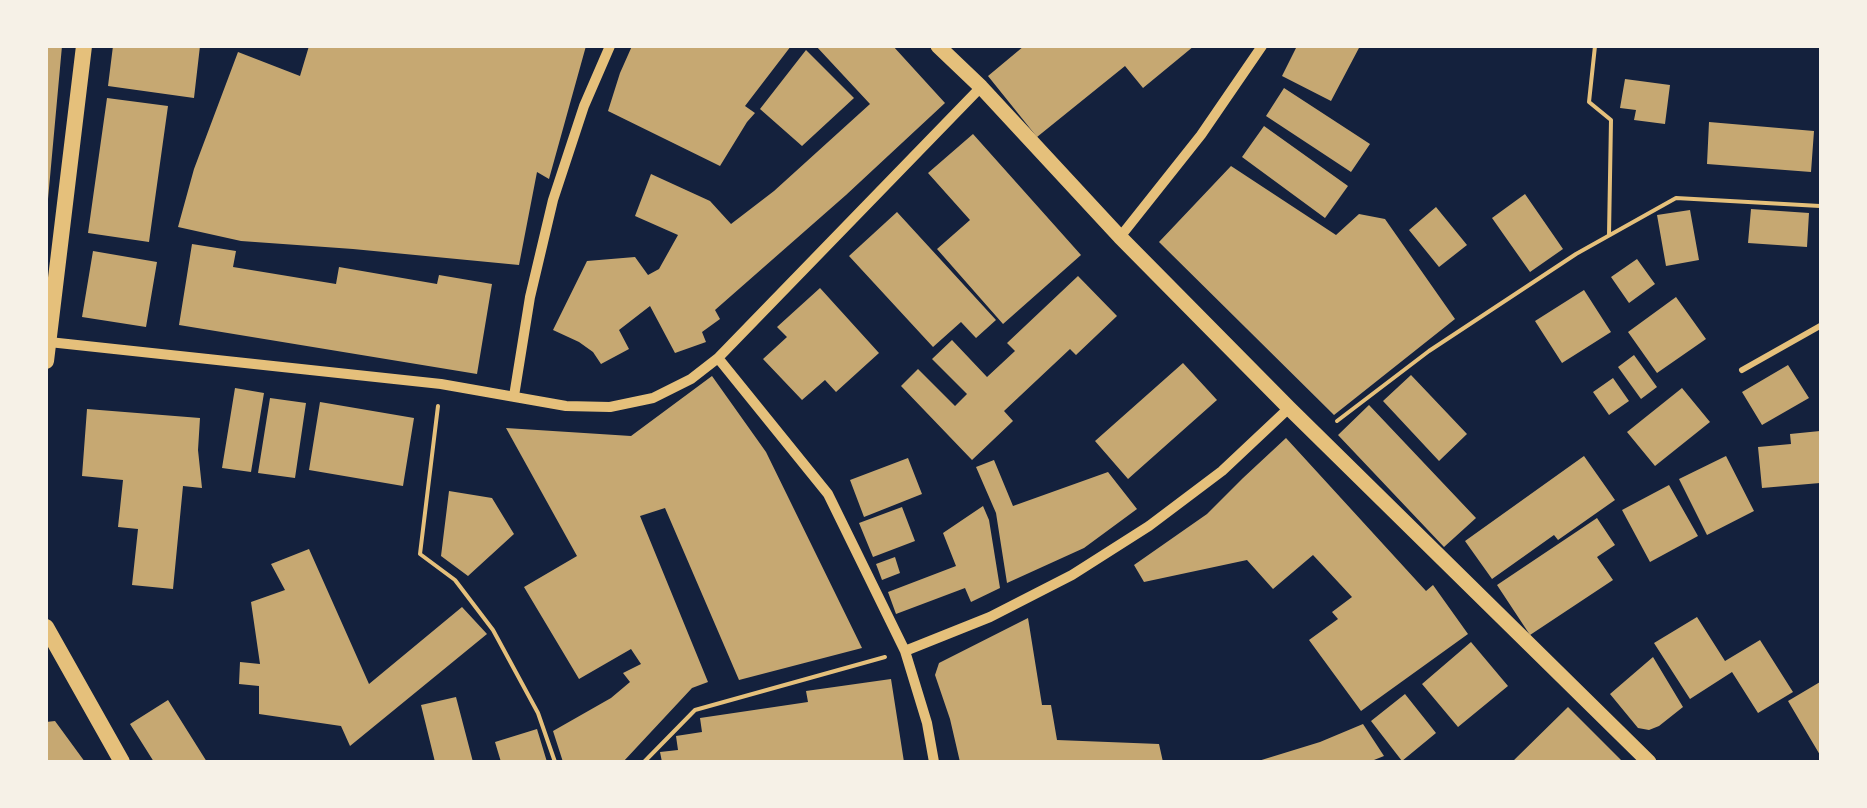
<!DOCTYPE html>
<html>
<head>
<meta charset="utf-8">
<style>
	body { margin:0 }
	#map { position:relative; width:1867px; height:808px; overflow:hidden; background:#14213d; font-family:"Asap Condensed",sans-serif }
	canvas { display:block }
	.frame { position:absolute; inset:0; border:48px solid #f6f1e7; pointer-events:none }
</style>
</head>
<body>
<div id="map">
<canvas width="1867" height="808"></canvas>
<div class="frame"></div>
</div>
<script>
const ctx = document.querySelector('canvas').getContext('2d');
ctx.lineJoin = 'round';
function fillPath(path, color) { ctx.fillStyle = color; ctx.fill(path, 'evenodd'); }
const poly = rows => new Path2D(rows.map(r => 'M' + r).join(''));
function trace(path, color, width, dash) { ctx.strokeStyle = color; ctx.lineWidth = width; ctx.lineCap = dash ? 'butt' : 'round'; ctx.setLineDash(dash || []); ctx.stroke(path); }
fillPath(poly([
	[46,46,62,46,48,199,46,199],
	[113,46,200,46,194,98,108,86],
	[309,46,586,46,549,179,537,172,519,265,353,249,241,241,178,227,194,169,238,52,300,76],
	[632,46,791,46,745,106,755,113,747,122,720,166,608,111,620,73],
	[816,46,893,46,945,103,846,195,715,310,720,319,702,332,706,342,675,353,650,306,619,330,629,349,601,364,593,352,579,342,553,330,587,261,635,257,648,275,659,269,678,235,635,216,651,174,710,201,731,224,774,191,870,104],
	[1024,46,1194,46,1143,88,1125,66,1037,137,988,76],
	[1297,46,1360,46,1331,101,1282,76],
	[806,50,854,98,802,146,760,109],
	[1625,79,1670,85,1665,124,1634,120,1636,110,1620,108],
	[1284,88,1370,144,1351,172,1266,116],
	[107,98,168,106,149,242,88,233],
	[1709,122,1814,131,1811,172,1707,164],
	[1264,126,1348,186,1325,218,1242,157],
	[973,134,1081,255,1003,324,937,249,970,220,928,173],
	[1231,166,1336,235,1359,214,1385,219,1455,319,1334,415,1159,242],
	[1525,194,1563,249,1530,272,1492,218],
	[1436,207,1467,245,1439,267,1409,230],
	[1751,209,1809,213,1807,247,1748,243],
	[1690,210,1699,260,1666,266,1657,215],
	[897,212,996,320,976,338,961,322,933,347,849,256],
	[192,244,236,251,233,267,336,284,339,267,437,284,439,275,492,284,477,374,179,325],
	[93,251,157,262,146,327,82,317],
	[1637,259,1655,284,1629,303,1611,277],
	[1078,276,1117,316,1076,355,1070,349,1004,411,1013,421,972,460,901,386,918,369,955,406,967,394,932,359,952,340,987,377,1015,351,1007,343],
	[820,288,879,353,836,392,825,380,802,400,763,359,787,337,777,327],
	[1584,290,1611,332,1562,363,1535,321],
	[1676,297,1706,339,1657,373,1628,332],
	[1634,355,1657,387,1641,399,1618,367],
	[1183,363,1217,400,1128,479,1095,441],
	[1788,365,1809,398,1762,425,1742,392],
	[1411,375,1467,434,1439,461,1383,401],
	[712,376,766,452,862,648,739,680,665,508,640,516,708,682,692,688,623,762,563,762,553,731,611,698,630,682,623,673,641,664,631,649,579,679,524,587,577,556,506,428,631,436],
	[1613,378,1629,401,1609,415,1593,392],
	[235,388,264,393,251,472,222,468],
	[1682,388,1710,422,1655,466,1627,432],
	[270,398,306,403,295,478,258,473],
	[320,402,414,418,403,486,309,470],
	[1369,405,1476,518,1444,547,1338,435],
	[87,409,200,418,198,450,202,488,183,486,173,589,132,585,138,529,118,527,123,480,82,476],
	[1820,431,1820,483,1762,488,1758,447,1791,444,1790,434],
	[1286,438,1426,591,1433,585,1468,634,1361,711,1309,640,1338,619,1332,612,1352,597,1313,555,1273,589,1247,560,1144,582,1134,565,1207,514,1243,478],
	[1584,456,1615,500,1558,540,1554,535,1492,579,1465,541],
	[1726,456,1754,511,1707,535,1679,479],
	[908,458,922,494,864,517,850,480],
	[994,460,1013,506,1108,472,1137,509,1084,548,1007,583,996,513,976,467],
	[1669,485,1698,536,1650,562,1622,510],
	[449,491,492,498,514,534,468,576,441,556],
	[983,506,989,520,1000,588,971,602,965,588,896,614,888,592,956,566,943,533],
	[902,507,915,541,873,557,859,523],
	[1597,518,1615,545,1597,557,1613,580,1530,635,1497,585],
	[309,549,369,684,462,607,487,634,350,746,341,726,259,714,259,686,239,684,240,662,260,664,251,602,285,590,271,564],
	[895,557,900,573,882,580,876,564],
	[1697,617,1725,661,1760,640,1793,692,1758,713,1732,672,1690,699,1654,643],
	[1028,618,1042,705,1051,705,1057,740,1159,744,1163,762,960,762,950,719,935,675,939,663],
	[1471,642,1508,686,1458,727,1422,684],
	[1653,657,1683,707,1659,726,1649,730,1638,728,1610,694],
	[891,679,904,762,662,762,660,752,678,750,676,736,702,732,700,718,808,702,806,691],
	[1820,682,1820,755,1788,701],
	[1405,694,1436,733,1402,761,1371,721],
	[456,697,473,762,435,762,421,705],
	[168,700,207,762,154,762,130,724],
	[1568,707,1623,762,1512,762],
	[55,721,85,762,46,762,46,722],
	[1363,724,1384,756,1369,762,1255,762,1320,742],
	[537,729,547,762,501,762,495,742]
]), '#c6a872');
trace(poly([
	[1595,46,1589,102,1611,120,1609,235],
	[438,406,420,554,455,580,493,630,538,713,555,762],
	[1337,421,1429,351,1576,254,1676,198,1820,206],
	[644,762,695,710,885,657]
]), '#e5c07b', 4);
trace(poly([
	[1742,370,1820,326]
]), '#e5c07b', 6);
trace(poly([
	[1120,237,1201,135,1262,46],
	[49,342,441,384,566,406,610,407,653,398,691,379,718,358,981,87],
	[718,358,828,494,905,651,927,723,934,762],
	[514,396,530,297,553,200,584,106,610,46],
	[905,651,990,617,1072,575,1149,526,1222,471,1289,408]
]), '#e5c07b', 10);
trace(poly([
	[938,46,981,87,1120,237,1289,408,1649,762]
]), '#e5c07b', 15);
trace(poly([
	[46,361,84,46],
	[46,627,122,762]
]), '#e5c07b', 16);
</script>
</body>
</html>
